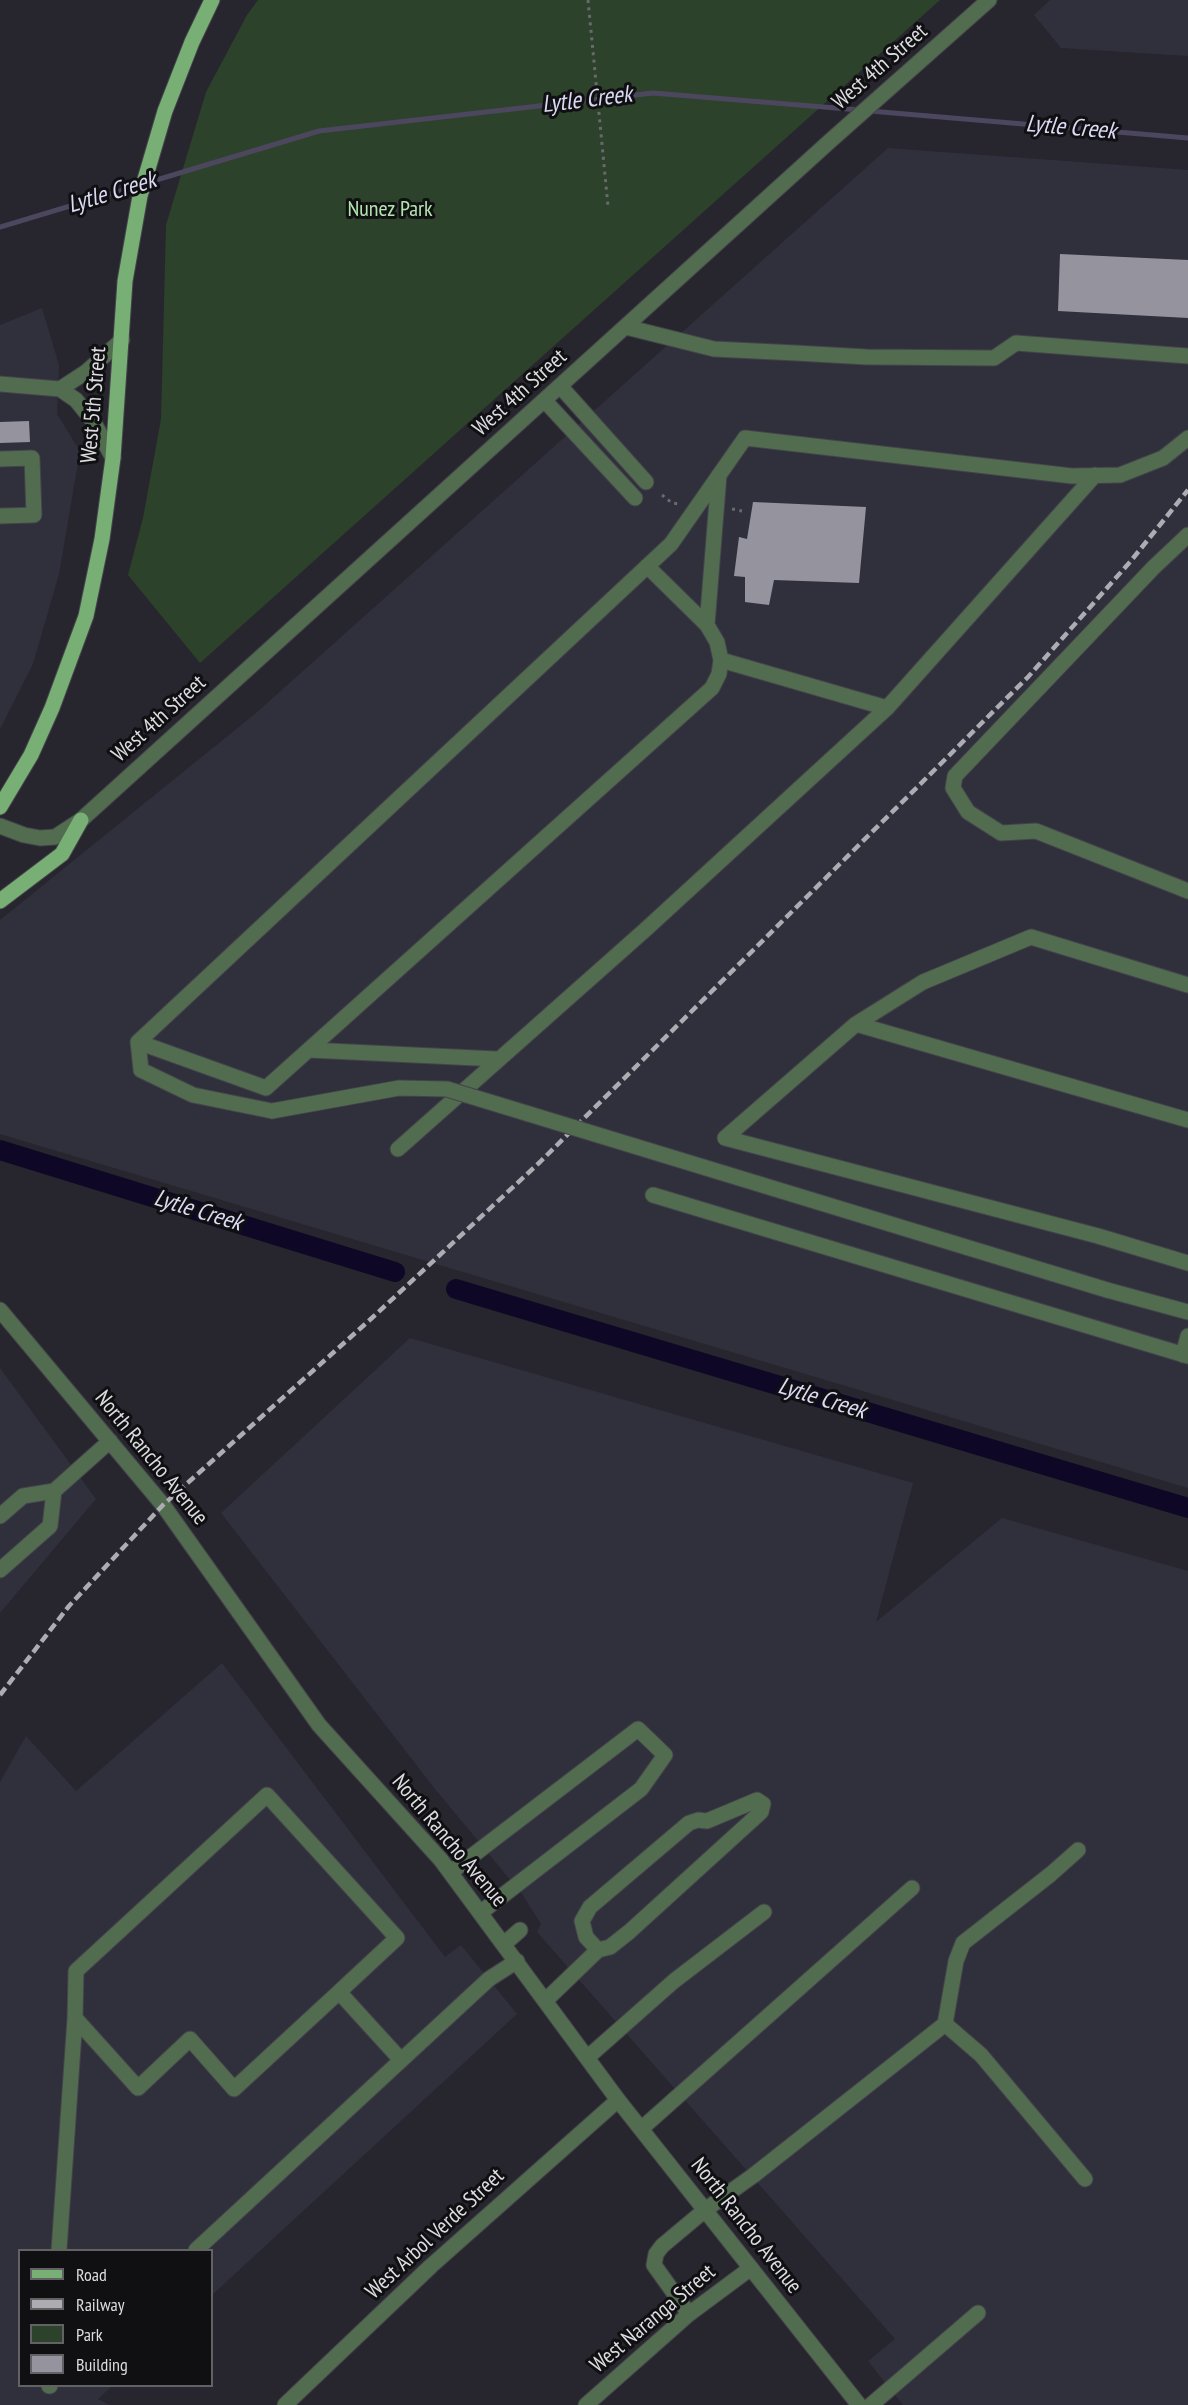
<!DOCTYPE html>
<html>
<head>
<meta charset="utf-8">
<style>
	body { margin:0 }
	#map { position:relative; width:1188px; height:2405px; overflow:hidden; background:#27262e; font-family:"PT Sans Narrow",sans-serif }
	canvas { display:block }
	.legend { position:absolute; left:18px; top:2249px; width:195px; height:138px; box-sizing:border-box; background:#101013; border:2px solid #626265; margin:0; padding:8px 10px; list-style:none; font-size:18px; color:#dcdce1 }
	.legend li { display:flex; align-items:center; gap:12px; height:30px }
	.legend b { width:30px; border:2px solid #626265 }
</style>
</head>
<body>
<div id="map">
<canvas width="1188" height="2405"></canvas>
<ul class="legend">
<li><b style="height:8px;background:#78af74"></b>Road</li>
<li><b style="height:8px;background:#acacb2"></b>Railway</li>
<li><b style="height:16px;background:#2c422a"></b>Park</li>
<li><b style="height:16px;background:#95949e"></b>Building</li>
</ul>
</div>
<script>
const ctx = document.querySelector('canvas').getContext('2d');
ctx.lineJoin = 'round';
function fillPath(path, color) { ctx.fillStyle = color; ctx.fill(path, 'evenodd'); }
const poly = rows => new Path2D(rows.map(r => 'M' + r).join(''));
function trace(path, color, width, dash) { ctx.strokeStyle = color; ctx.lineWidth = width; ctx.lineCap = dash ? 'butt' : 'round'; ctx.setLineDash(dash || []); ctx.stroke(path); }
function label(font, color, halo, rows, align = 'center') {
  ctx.font = font + ' "PT Sans Narrow",sans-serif'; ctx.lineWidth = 6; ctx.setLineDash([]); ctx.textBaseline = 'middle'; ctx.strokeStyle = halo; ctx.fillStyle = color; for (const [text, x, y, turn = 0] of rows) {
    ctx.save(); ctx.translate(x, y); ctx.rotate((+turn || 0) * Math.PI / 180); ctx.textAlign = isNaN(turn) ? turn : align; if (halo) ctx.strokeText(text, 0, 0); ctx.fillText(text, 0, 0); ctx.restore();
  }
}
fillPath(poly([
	[1050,0,1188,0,1188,56,1061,48,1034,15],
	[888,148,1188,170,1188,1488,0,1134,0,920,256,713],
	[42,308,59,365,57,414,80,451,59,574,33,664,0,729,0,325],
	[410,1338,913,1483,876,1622,1002,1518,1188,1571,1188,2405,903,2405,868,2361,895,2339,537,1932,541,1924,522,1894,435,1789,221,1513],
	[0,1368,96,1499,0,1613],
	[222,1663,445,1957,461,1945,517,2014,212,2295,212,2250,20,2250,20,2386,112,2386,98,2399,110,2405,0,2405,0,1782,26,1736,76,1791]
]), '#302f3c');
fillPath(poly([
	[258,0,940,0,200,663,128,575,143,518,161,419,166,225,206,92,247,15]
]), '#2c422a');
trace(poly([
	[870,111,1188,138],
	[0,227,319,131,653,93,860,110]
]), '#4c475e', 5);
trace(poly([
	[0,1150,395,1272],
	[456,1289,1188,1508]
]), '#0f0726', 20);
fillPath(poly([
	[1060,254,1188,260,1188,318,1058,311],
	[29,421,30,442,0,443,0,422],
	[753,502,866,507,859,583,774,580,769,605,745,602,745,577,734,576,739,537,747,539]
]), '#95949e');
const minor = poly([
	[626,327,714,349,796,353,867,357,994,358,1016,343,1188,356],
	[0,384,60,389,76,400,93,421,113,458],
	[560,386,646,482],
	[60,389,86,372,122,340],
	[545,401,635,498],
	[0,459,32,458,34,515,0,516],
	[1188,535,1154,567,955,776,953,788,968,812,1001,833,1036,831,1188,891],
	[647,566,707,625,717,642,721,660,719,674,712,688,266,1088,138,1042,671,544,745,438,1072,476,1120,475,1163,458,1188,438],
	[707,625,719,475],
	[721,660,887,708],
	[0,826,24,835,40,838,55,837,81,820,830,141,989,0],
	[856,1024,923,982,1031,937,1188,985],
	[138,1042,141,1070,193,1095,272,1111],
	[309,1050,497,1059],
	[1188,1120,856,1024,725,1138,1098,1236,1188,1263],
	[398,1149,645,930,887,708,1095,475],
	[653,1195,1188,1356],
	[1107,1290,1188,1312],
	[0,1310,163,1505,319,1725,441,1860,618,2100,859,2405],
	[1183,1355,1188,1336],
	[0,1516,23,1496,54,1491,110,1441],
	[0,1570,50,1526,54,1491],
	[451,1872,638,1729,665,1755,641,1789,480,1913],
	[504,1944,520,1930],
	[339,1992,234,2089,190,2039,138,2088,75,2018,76,1971,267,1795,397,1938,339,1992,401,2060],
	[546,2000,598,1950,610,1947,629,1932,761,1812,763,1804,757,1800,707,1821,698,1820,689,1823,590,1907,582,1921,586,1937,598,1950],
	[945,2024,981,2055,1085,2179],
	[588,2057,674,1981,764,1912],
	[641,2129,912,1888],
	[59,2250,75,2018],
	[196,2250,489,1979,517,1961],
	[689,2314,654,2265,656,2254,662,2246,705,2210,754,2175,945,2024,956,1961,963,1943,1051,1874,1078,1850],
	[49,2386,50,2386],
	[285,2405,431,2266,618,2100],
	[586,2405,689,2314,751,2268],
	[871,2405,978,2313]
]);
const major = poly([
	[0,807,31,755,52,708,86,616,102,539,113,458,125,281,140,196,165,111,192,42,212,0],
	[0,901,62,854,81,820]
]);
trace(minor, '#44434b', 17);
trace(major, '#44434b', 17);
trace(poly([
	[588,0,608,206],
	[662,495,672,503,680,504],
	[732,509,742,511]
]), '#69696f', 3, [3, 4.5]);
trace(minor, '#516c4f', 15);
trace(major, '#78af74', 15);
trace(poly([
	[0,1695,69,1606,163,1505,373,1317,540,1162,1028,677,1130,562,1188,490]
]), '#acacb2', 4.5, [9, 4.5]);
const minorBridge = poly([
	[272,1111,399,1088,447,1089,1107,1290]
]);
trace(minorBridge, '#44434b', 17, []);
trace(minorBridge, '#516c4f', 15);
label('22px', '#dcdce1', '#101013', [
	["West 4th Street",880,67,-41],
	["West 4th Street",520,393,-42],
	["West 5th Street",94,405,-85],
	["West 4th Street",159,719,-42],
	["North Rancho Avenue",151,1458,51],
	["North Rancho Avenue",449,1841,50],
	["North Rancho Avenue",746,2226,52],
	["West Arbol Verde Street",435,2234,-43],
	["West Naranga Street",653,2319,-40]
]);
label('22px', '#b2e5ae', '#101013', [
	["Nunez Park",390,210]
]);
label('italic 24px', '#dbd9f4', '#101013', [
	["Lytle Creek",587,100,-7],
	["Lytle Creek",1071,128,5],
	["Lytle Creek",112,193,-17],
	["Lytle Creek",198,1211,17],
	["Lytle Creek",822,1399,17]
]);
</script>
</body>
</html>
